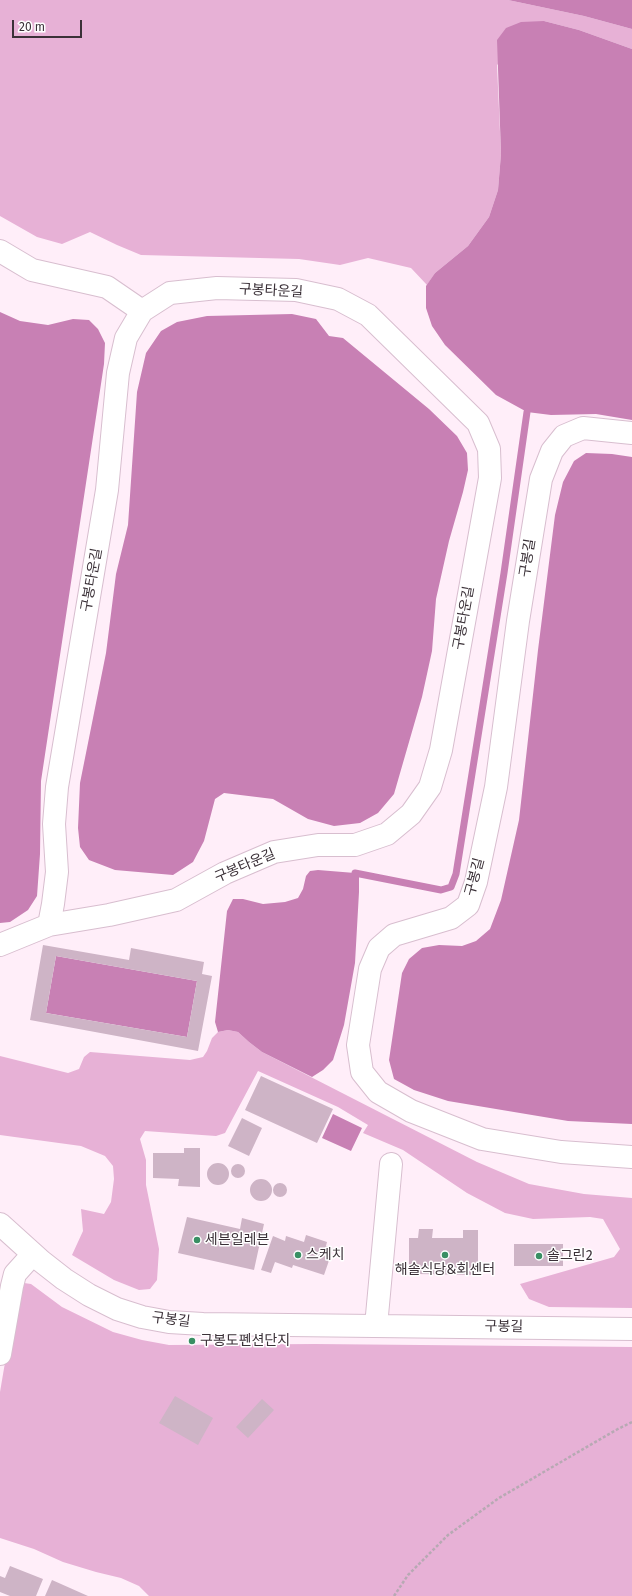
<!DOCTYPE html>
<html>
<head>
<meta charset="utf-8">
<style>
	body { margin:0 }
	#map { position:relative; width:632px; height:1596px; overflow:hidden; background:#ffeef9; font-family:"Fira Sans",sans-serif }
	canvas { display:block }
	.scale { position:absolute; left:12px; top:20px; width:70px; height:18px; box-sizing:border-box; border:2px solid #3b3138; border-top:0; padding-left:5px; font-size:12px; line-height:14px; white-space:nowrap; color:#3b3138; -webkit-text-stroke:3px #fff; paint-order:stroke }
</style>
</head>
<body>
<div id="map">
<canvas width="632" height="1596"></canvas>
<div class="scale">20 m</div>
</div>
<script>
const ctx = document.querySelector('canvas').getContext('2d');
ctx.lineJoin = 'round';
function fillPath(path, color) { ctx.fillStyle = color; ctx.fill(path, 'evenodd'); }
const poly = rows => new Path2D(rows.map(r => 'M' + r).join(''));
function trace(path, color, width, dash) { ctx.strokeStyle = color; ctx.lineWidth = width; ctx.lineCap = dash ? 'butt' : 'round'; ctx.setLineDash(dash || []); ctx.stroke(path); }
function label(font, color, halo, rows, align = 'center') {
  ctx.font = font + ' "Fira Sans","Noto Sans KR",sans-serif'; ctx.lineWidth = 3; ctx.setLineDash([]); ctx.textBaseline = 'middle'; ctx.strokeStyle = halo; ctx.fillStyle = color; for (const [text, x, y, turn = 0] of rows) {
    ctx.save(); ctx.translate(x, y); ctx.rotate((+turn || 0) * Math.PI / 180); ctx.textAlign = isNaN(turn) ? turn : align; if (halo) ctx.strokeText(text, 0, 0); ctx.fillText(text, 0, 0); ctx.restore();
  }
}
fillPath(poly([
	[0,0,508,0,584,16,632,29,632,49,579,30,544,21,497,65,501,154,498,190,489,217,468,246,435,273,427,285,411,268,368,258,340,265,299,259,141,255,117,245,90,232,62,244,37,237,0,216],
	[228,1030,238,1032,249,1042,262,1052,477,1162,529,1184,584,1194,632,1198,632,1308,549,1307,529,1299,520,1284,614,1257,620,1249,603,1219,590,1217,533,1219,505,1213,467,1193,403,1150,363,1133,368,1125,338,1107,258,1071,225,1133,216,1136,145,1131,140,1139,146,1160,146,1185,159,1249,157,1280,150,1289,139,1290,114,1280,72,1255,83,1231,81,1209,104,1214,111,1202,114,1179,113,1166,105,1156,81,1146,0,1135,0,1056,68,1073,79,1069,84,1057,90,1052,190,1060,203,1057,207,1051,212,1038,218,1032],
	[24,1283,31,1284,62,1307,113,1332,142,1340,169,1345,315,1344,632,1347,632,1596,149,1596,139,1586,121,1578,96,1572,63,1562,34,1549,0,1538,0,1392,18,1286]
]), '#e7b1d6');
fillPath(poly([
	[508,0,632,0,632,29,584,16],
	[544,21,579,30,632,49,632,420,596,414,551,415,527,412,496,395,445,345,432,326,426,308,426,286,435,273,468,246,489,217,498,190,501,154,497,40,506,28,521,22],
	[0,312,20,321,48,325,73,319,89,320,98,329,105,343,104,364,41,781,40,854,37,896,28,910,10,922,0,923],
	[292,314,316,319,329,336,343,338,429,409,457,436,467,453,468,470,463,492,449,541,436,599,432,651,422,697,394,794,378,813,360,823,334,826,308,819,273,799,224,793,215,799,204,841,193,862,173,875,115,870,89,860,80,847,78,828,80,783,106,653,116,574,128,525,137,392,146,353,161,331,177,322,207,316],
	[586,453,612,454,632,457,632,1124,568,1121,448,1101,414,1090,394,1079,389,1060,402,973,409,959,422,948,439,945,462,946,476,941,490,929,501,900,519,820,538,650,555,515,563,482,574,461],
	[318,870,355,873,359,877,359,892,355,963,344,1025,333,1060,323,1070,312,1077,262,1052,249,1042,238,1032,228,1030,218,1032,215,1022,227,911,233,899,243,899,263,904,285,902,298,898,303,889,306,876,310,871],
	[56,956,197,981,187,1037,46,1013],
	[333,1114,362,1128,351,1151,322,1138]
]), '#c880b4');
trace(poly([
	[355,873,441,890,451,887,456,874,504,573,527,412]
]), '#c880b4', 7);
fillPath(poly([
	[43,945,129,960,131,948,204,962,202,974,212,976,198,1051,30,1020],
	[56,956,197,981,187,1037,46,1013],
	[261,1076,333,1109,317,1143,245,1110],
	[242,1118,262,1128,249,1156,228,1146],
	[184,1148,200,1148,200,1187,178,1186,179,1179,153,1178,153,1153,184,1153],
	'207 1174a11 11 0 1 1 22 0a11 11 0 1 1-22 0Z',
	'231 1171a7 7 0 1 1 14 0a7 7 0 1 1-14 0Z',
	'250 1190a11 11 0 1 1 22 0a11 11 0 1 1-22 0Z',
	'273 1190a7 7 0 1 1 14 0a7 7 0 1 1-14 0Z',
	[187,1217,240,1229,242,1218,264,1224,254,1270,178,1253],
	[419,1229,433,1229,432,1238,463,1238,463,1230,478,1230,478,1275,417,1274,417,1267,409,1267,409,1238,418,1238],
	[306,1235,327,1242,326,1246,333,1249,324,1275,293,1265,292,1268,275,1262,271,1273,261,1270,273,1236,285,1241,286,1236,304,1242],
	[514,1244,563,1244,563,1266,514,1266],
	[175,1396,213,1418,198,1445,159,1423],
	[262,1399,274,1410,248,1438,236,1427],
	[10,1566,43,1579,36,1596,10,1596,0,1592,0,1576,5,1578],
	[52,1580,88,1596,45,1596]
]), '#ceb4c6');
const minor = poly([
	[0,251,32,270,107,287,142,311],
	[632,433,583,428,564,436,552,451,541,479,518,621,496,787,476,882,468,905,451,918,394,935,379,948,370,969,358,1045,362,1072,378,1092,411,1111,482,1139,561,1152,632,1157],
	[0,945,49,925,109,915,176,900,225,873,274,852,318,845,355,845,387,834,411,814,430,787,441,750,490,478,489,449,478,423,368,315,338,299,296,290,217,288,170,293,142,311,126,338,118,373,107,490,57,787,54,824,57,872,53,904,49,925],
	[0,1224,41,1261,64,1279,89,1295,117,1309,142,1317,169,1322,203,1324,632,1329],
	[376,1326,391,1164],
	[0,1354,12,1286,15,1274,33,1254]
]);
trace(minor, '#d8becf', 24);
trace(poly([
	[394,1596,408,1575,448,1535,499,1498,616,1430,632,1422]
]), '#b7a9b3', 2.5, [3, 2]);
trace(minor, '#fff', 22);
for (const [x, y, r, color] of [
	[197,1240,4,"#398f63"],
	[298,1255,4,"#398f63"],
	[445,1255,4,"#398f63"],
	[539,1256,4,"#398f63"],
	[192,1341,4,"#398f63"]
]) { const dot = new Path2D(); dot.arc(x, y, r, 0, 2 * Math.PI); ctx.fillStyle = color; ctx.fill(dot); trace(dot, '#fff', 1.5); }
label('14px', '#3b3138', '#fff', [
	["구봉타운길",271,291,3],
	["구봉길",528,558,-81],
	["구봉타운길",92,580,-80],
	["구봉타운길",464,618,-80],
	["구봉타운길",245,866,-23],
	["구봉길",475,877,-75],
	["구봉길",171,1320,7],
	["구봉길",504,1327,1]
]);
label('14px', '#3b3138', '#fff', [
	["세븐일레븐",205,1240],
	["스케치",306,1255],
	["솔그린2",547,1256],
	["해솔식당&회센터",445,1270,"center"],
	["구봉도펜션단지",200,1341]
], 'left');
</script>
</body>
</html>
